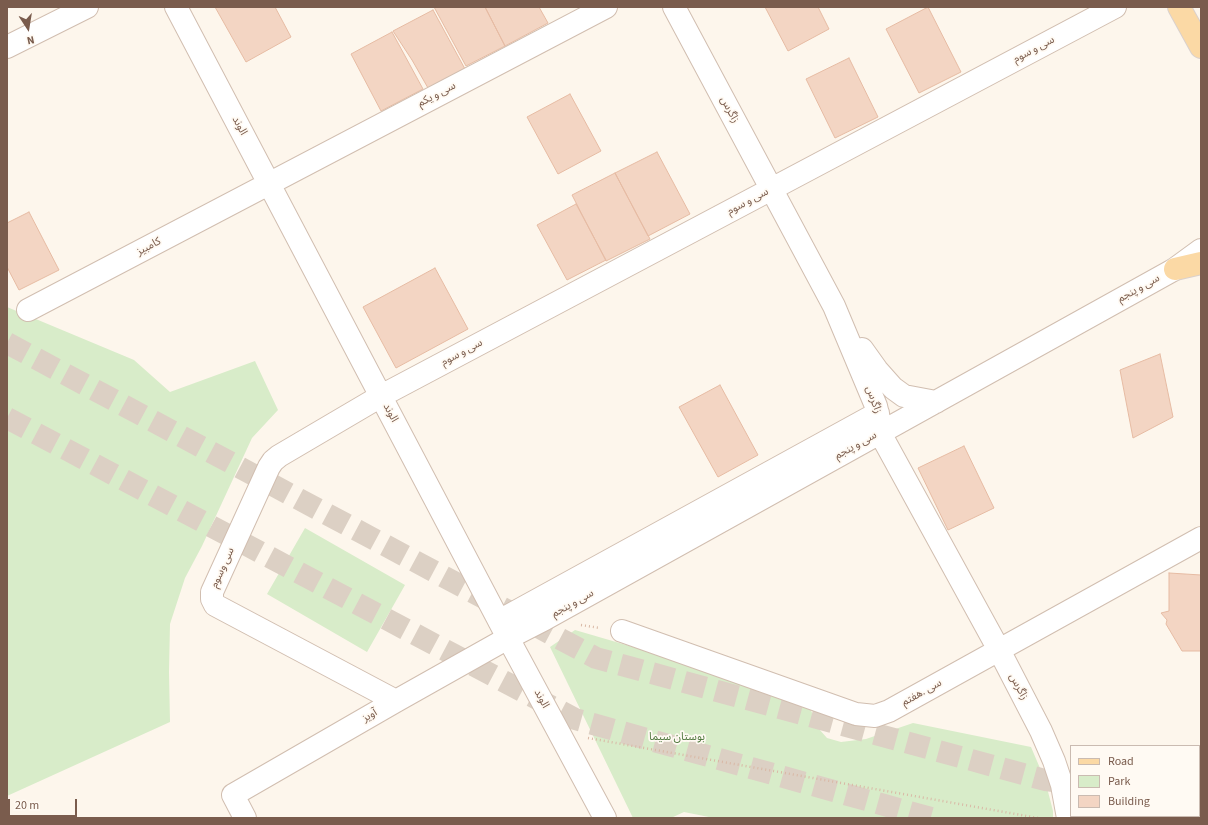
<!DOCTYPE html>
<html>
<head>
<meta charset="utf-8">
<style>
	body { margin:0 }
	#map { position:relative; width:1208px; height:825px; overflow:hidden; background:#fdf6ec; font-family:"Source Sans 3",sans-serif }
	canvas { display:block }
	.frame { position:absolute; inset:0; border:8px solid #7a5c4d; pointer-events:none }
	.legend { position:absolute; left:1070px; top:745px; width:130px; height:72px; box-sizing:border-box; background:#fffaf3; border:1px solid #cabbb1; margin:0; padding:5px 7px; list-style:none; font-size:12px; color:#7a5c4d }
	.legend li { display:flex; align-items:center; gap:8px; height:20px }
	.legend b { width:20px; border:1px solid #cabbb1 }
	.north { position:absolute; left:8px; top:8px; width:40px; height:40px; -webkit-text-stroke:3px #fffaf3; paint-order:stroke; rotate:168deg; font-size:11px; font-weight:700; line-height:16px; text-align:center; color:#7a5c4d }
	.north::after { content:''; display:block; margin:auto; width:14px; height:18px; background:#7a5c4d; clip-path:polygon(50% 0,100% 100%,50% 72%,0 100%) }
	.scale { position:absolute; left:8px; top:799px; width:69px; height:18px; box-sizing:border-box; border:2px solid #7a5c4d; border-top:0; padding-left:5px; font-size:12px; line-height:14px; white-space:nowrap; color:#7a5c4d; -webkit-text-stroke:3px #fffaf3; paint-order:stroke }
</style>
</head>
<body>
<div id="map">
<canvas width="1208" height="825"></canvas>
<div class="frame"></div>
<ul class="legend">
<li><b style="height:5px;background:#fbd9a5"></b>Road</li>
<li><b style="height:11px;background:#d8ecc9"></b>Park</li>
<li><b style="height:11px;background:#f3d5c3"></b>Building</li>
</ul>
<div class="north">N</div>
<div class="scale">20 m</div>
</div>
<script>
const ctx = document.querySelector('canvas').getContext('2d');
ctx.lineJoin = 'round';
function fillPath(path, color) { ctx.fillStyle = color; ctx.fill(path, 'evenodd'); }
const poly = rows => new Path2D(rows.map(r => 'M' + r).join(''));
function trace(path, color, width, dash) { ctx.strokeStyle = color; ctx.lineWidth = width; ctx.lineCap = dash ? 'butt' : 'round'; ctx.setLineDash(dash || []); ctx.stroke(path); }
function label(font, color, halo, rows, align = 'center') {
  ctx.font = font + ' "Source Sans 3","Noto Sans Arabic",sans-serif'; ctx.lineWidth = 3.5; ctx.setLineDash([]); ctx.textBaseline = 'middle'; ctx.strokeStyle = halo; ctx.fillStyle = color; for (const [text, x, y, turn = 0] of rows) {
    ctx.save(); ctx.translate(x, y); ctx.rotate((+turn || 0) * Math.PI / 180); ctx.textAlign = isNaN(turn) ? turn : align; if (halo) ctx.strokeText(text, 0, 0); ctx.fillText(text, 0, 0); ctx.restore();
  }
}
fillPath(poly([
	[7,307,134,360,170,392,255,361,278,410,252,438,202,546,185,578,170,624,169,672,170,722,7,796],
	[305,528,405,585,367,652,267,594],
	[575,630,681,661,810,708,819,729,827,738,841,742,866,739,913,723,1031,747,1045,780,1053,811,1053,818,714,818,684,812,671,818,633,818,550,647],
	[1084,816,1166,816,1166,818,1084,818]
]), '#d8ecc9');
const building = poly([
	[215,7,275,7,291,37,246,62,215,7],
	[434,7,485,7,505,46,466,66,434,7],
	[485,7,539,7,548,23,505,46,485,7],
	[765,7,818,7,829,29,788,51,765,7],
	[928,7,961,72,919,93,886,29,928,7],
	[433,10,465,69,428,88,412,60,393,31,433,10],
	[392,32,423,89,381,111,351,54,392,32],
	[849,58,878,117,835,138,806,79,849,58],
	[570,94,601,151,558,174,527,117,570,94],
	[657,152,690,214,648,236,615,173,657,152],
	[615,173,650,239,606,261,572,195,615,173],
	[576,204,606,260,567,280,537,225,576,204],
	[29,212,59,270,19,290,7,267,7,223,29,212],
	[435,268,468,329,396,368,363,307,435,268],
	[1160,354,1173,417,1133,438,1120,370,1160,354],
	[720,385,758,455,718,477,679,407,720,385],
	[964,446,994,508,948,530,918,468,964,446],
	[1169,573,1201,575,1201,651,1182,651,1166,624,1167,620,1161,613,1169,611,1169,573]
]);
fillPath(building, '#f3d5c3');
trace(building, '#e6bba3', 1);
trace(poly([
	[7,343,596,658,1045,780,1071,783],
	[7,418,575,719,931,818],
	[1199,799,1201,799]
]), '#dcd0c4', 22, [22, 11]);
const minor = poly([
	[176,7,508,638,605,818],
	[674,7,834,306,876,406,879,419,880,433,999,650,1041,731,1054,761,1062,785,1068,818],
	[7,47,87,7],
	[28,310,606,7],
	[862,349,877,370,893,388,904,396,936,402],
	[499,621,878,413],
	[622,631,856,714,875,716,889,711,1201,538],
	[396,701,215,605,212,599,212,592,269,467,273,461,279,456,381,396,1115,7],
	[245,818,233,795,396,701,508,638,545,619,1175,269,1201,250]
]);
const major = poly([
	[1179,7,1201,47],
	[1175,269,1201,263]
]);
trace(minor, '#d1beb0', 24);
trace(major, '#dad1cd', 24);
trace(poly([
	[581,625,600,628],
	[588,738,1038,818]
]), '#d9b8a5', 2.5, [1, 3]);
trace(minor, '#fff', 22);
trace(major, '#fbd9a5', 22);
label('11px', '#7a5c4d', '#fffaf3', [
	["سی و سوم",1034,50,-28],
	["سی و یکم",437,95,-28],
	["زاگرس",729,110,62],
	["الوند",239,126,62],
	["سی و سوم",748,202,-28],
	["کامبیز",149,247,-28],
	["سی و پنجم",1139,289,-29],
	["سی و سوم",462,353,-28],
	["زاگرس",873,400,70],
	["الوند",390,413,62],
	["سی و پنجم",856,446,-29],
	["سی وسوم",223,568,-66],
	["سی و پنجم",573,604,-29],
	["زاگرس",1018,687,62],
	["سی .هفتم",922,693,-29],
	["الوند",541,699,62],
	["آویز",370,716,-30]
]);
label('11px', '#537a41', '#fffaf3', [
	["بوستان سیما",677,738]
]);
</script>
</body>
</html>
